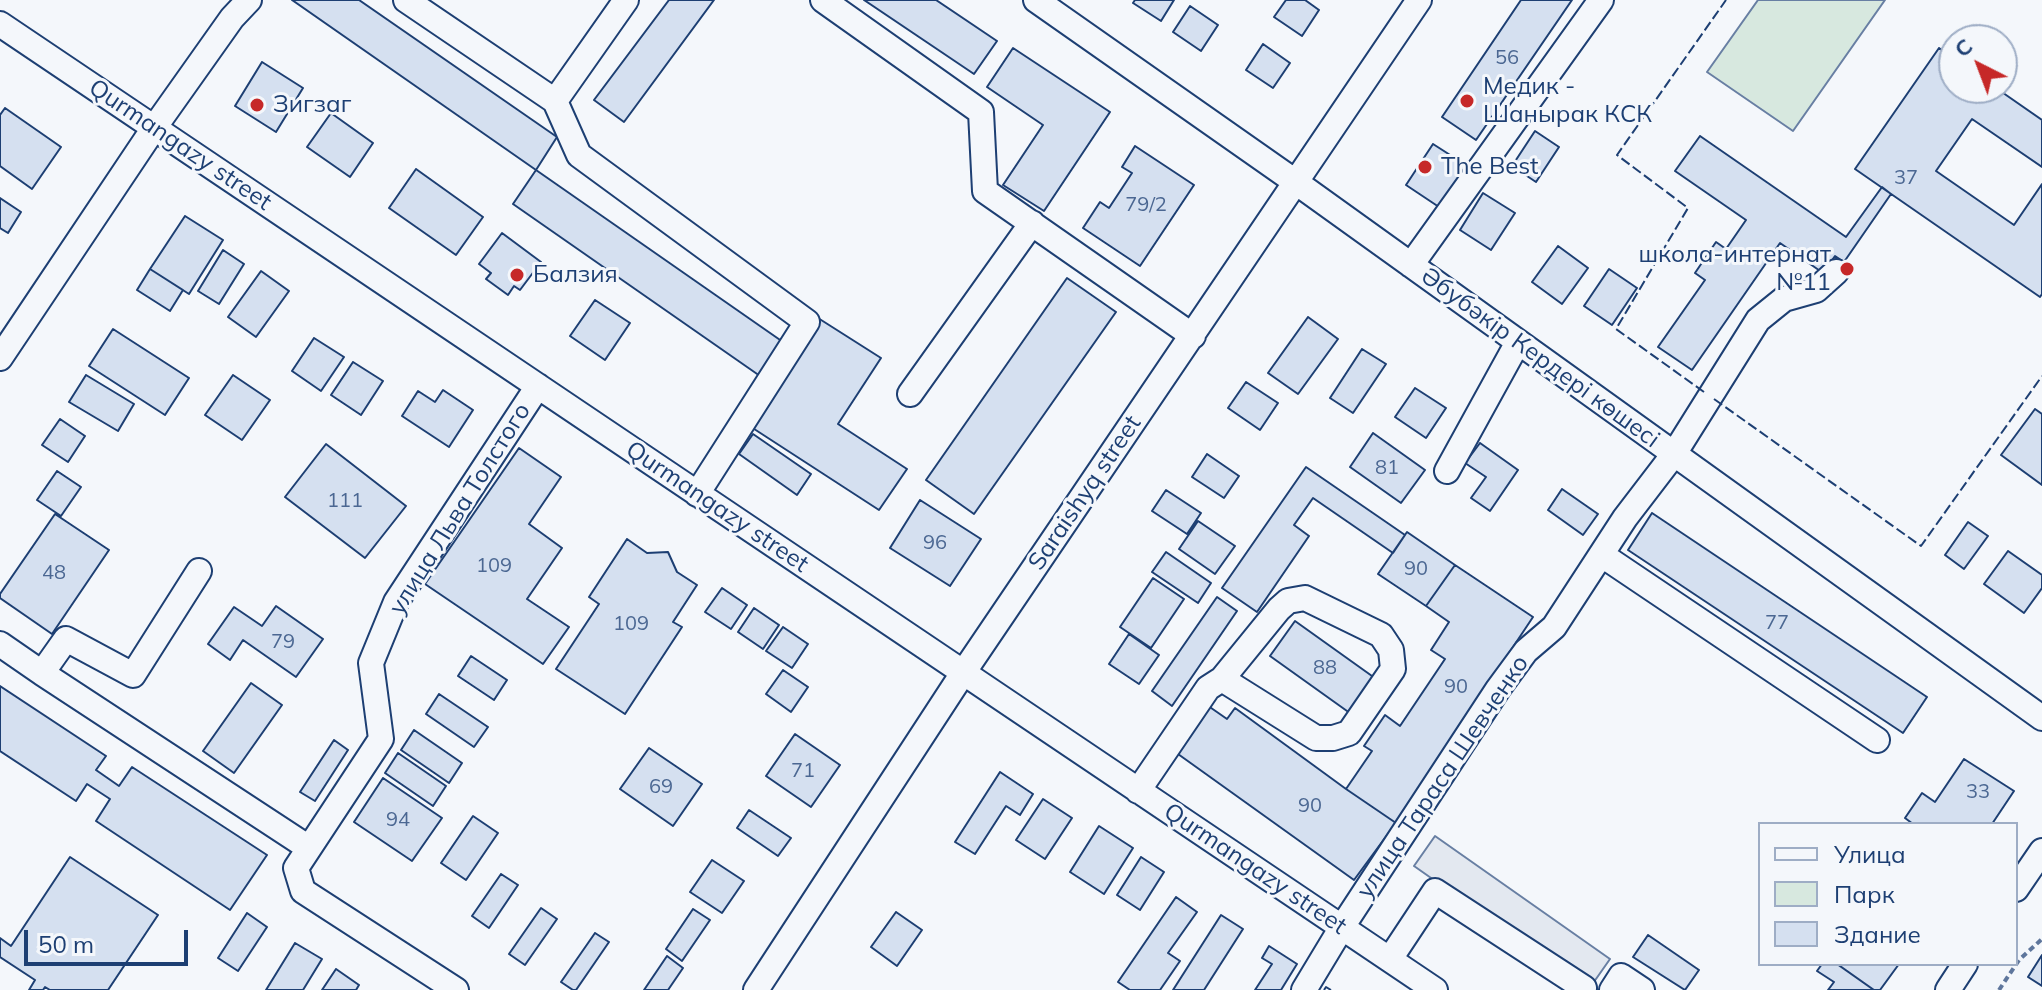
<!DOCTYPE html>
<html>
<head>
<meta charset="utf-8">
<style>
	body { margin:0 }
	#map { position:relative; width:2042px; height:990px; overflow:hidden; background:#f4f7fb; font-family:Mulish,sans-serif }
	canvas { display:block }
	.legend { position:absolute; left:1758px; top:822px; width:260px; height:144px; box-sizing:border-box; background:#f4f7fb; border:2px solid #9eadc5; margin:0; padding:10px 14px; list-style:none; font-size:24px; color:#1d3f73 }
	.legend li { display:flex; align-items:center; gap:16px; height:40px }
	.legend b { width:40px; border:2px solid #9eadc5 }
	.north { position:absolute; left:1938px; top:24px; width:80px; height:80px; box-sizing:border-box; background:#f4f7fb; border:2px solid #9eadc5; border-radius:50%; rotate:318deg; font-size:22px; font-weight:700; line-height:32px; text-align:center; color:#1d3f73 }
	.north::after { content:''; display:block; margin:auto; width:28px; height:36px; background:#c62828; clip-path:polygon(50% 0,100% 100%,50% 72%,0 100%) }
	.scale { position:absolute; left:24px; top:930px; width:164px; height:36px; box-sizing:border-box; border:4px solid #1d3f73; border-top:0; padding-left:10px; font-size:24px; line-height:28px; white-space:nowrap; color:#1d3f73; -webkit-text-stroke:6px #f4f7fb; paint-order:stroke }
</style>
</head>
<body>
<div id="map">
<canvas width="2042" height="990"></canvas>
<ul class="legend">
<li><b style="height:10px;background:#f4f7fb"></b>Улица</li>
<li><b style="height:22px;background:#d7e8df"></b>Парк</li>
<li><b style="height:22px;background:#d5e0f0"></b>Здание</li>
</ul>
<div class="north">С</div>
<div class="scale">50 m</div>
</div>
<script>
const ctx = document.querySelector('canvas').getContext('2d');
ctx.lineJoin = 'round';
function fillPath(path, color) { ctx.fillStyle = color; ctx.fill(path, 'evenodd'); }
const poly = rows => new Path2D(rows.map(r => 'M' + r).join(''));
function trace(path, color, width, dash) { ctx.strokeStyle = color; ctx.lineWidth = width; ctx.lineCap = dash ? 'butt' : 'round'; ctx.setLineDash(dash || []); ctx.stroke(path); }
function label(font, color, halo, rows, align = 'center') {
  ctx.font = font + ' Mulish,sans-serif'; ctx.lineWidth = 6; ctx.setLineDash([]); ctx.textBaseline = 'middle'; ctx.strokeStyle = halo; ctx.fillStyle = color; for (const [text, x, y, turn = 0] of rows) {
    ctx.save(); ctx.translate(x, y); ctx.rotate((+turn || 0) * Math.PI / 180); ctx.textAlign = isNaN(turn) ? turn : align; if (halo) ctx.strokeText(text, 0, 0); ctx.fillText(text, 0, 0); ctx.restore();
  }
}
const green = poly([
	[1758,0,1885,0,1793,131,1707,72,1758,0]
]);
fillPath(green, '#d7e8df');
trace(green, '#687fa3', 2);
const parking = poly([
	[1435,836,1610,959,1589,989,1414,866,1435,836]
]);
fillPath(parking, '#e3e8f0');
trace(parking, '#687fa3', 2);
const building = poly([
	[292,0,359,0,557,137,536,170,292,0],
	[669,0,714,0,624,122,594,100,669,0],
	[864,0,936,0,997,41,974,74,864,0],
	[1135,0,1174,0,1161,21,1133,3,1135,0],
	[1286,0,1305,0,1319,10,1302,36,1274,17,1286,0],
	[1521,0,1572,0,1476,140,1442,117,1521,0],
	[1190,6,1218,25,1201,51,1173,32,1190,6],
	[1263,44,1290,63,1273,88,1246,70,1263,44],
	[1013,48,1110,112,1044,211,1003,185,1043,125,987,87,1013,48],
	[1939,48,1954,59,1954,88,1996,88,2042,120,2042,167,1972,119,1936,171,2014,225,2042,184,2042,294,2040,297,1855,169,1939,48],
	[262,62,303,88,276,132,235,106,262,62],
	[5,108,61,147,32,189,0,166,0,115,5,108],
	[331,113,373,143,350,177,307,147,331,113],
	[1535,131,1559,147,1536,182,1512,166,1535,131],
	[1700,136,1846,237,1882,187,1891,194,1844,262,1835,256,1823,273,1780,243,1692,370,1658,347,1705,280,1695,273,1716,242,1726,249,1746,220,1675,171,1700,136],
	[1433,144,1472,169,1445,211,1406,185,1433,144],
	[1135,146,1194,185,1140,266,1083,228,1100,202,1109,208,1132,173,1122,167,1135,146],
	[416,169,483,217,456,255,389,208,416,169],
	[536,170,783,342,760,376,513,204,536,170],
	[1483,193,1515,213,1491,250,1460,230,1483,193],
	[0,198,21,212,8,233,0,228,0,198],
	[185,216,223,240,189,294,150,269,185,216],
	[502,233,541,262,520,290,514,286,508,295,486,279,491,273,479,264,502,233],
	[1558,246,1588,268,1562,304,1532,282,1558,246],
	[223,250,244,264,219,304,198,291,223,250],
	[150,269,183,290,170,311,137,290,150,269],
	[1609,269,1637,288,1612,325,1584,306,1609,269],
	[261,271,289,291,256,337,228,317,261,271],
	[1067,278,1116,312,974,514,926,480,1067,278],
	[595,300,630,323,605,360,570,336,595,300],
	[1308,317,1338,339,1298,394,1268,373,1308,317],
	[818,318,881,358,838,424,907,469,879,510,748,425,818,318],
	[113,329,189,378,165,415,89,366,113,329],
	[314,338,344,357,321,391,292,371,314,338],
	[1362,349,1386,364,1353,413,1330,398,1362,349],
	[353,362,383,381,361,415,331,395,353,362],
	[86,375,134,404,118,431,69,402,86,375],
	[233,375,270,400,242,440,205,415,233,375],
	[1246,382,1278,403,1260,430,1228,408,1246,382],
	[1415,388,1446,408,1426,438,1395,417,1415,388],
	[443,390,473,410,449,447,402,416,418,391,435,402,443,390],
	[2035,409,2042,414,2042,485,2001,455,2035,409],
	[60,419,85,436,68,462,42,445,60,419],
	[1373,433,1425,470,1401,503,1350,467,1373,433],
	[753,434,811,474,797,495,739,454,753,434],
	[1480,443,1518,470,1490,511,1471,498,1486,477,1465,463,1480,443],
	[326,444,406,506,365,558,285,497,326,444],
	[519,448,561,477,529,524,562,548,527,599,569,627,543,664,425,584,519,448],
	[1207,454,1239,476,1224,498,1192,477,1207,454],
	[1306,467,1405,535,1393,553,1313,498,1294,525,1309,536,1257,612,1222,588,1306,467],
	[57,471,81,487,61,516,37,500,57,471],
	[1562,489,1598,514,1583,535,1548,510,1562,489],
	[1166,490,1201,513,1187,534,1152,511,1166,490],
	[920,500,981,539,950,586,890,548,920,500],
	[1652,513,1927,697,1903,733,1628,550,1652,513],
	[55,514,109,550,52,634,0,598,0,594,55,514],
	[1198,521,1235,546,1215,574,1179,549,1198,521],
	[1968,522,1988,536,1964,569,1945,555,1968,522],
	[1407,532,1455,565,1426,606,1378,574,1407,532],
	[627,539,647,553,668,552,677,572,697,585,673,622,682,627,625,714,556,669,599,604,589,597,627,539],
	[2008,551,2042,575,2042,588,2024,613,1984,584,2008,551],
	[1166,552,1211,583,1198,603,1152,572,1166,552],
	[1455,565,1533,617,1396,823,1346,789,1372,751,1364,746,1385,715,1400,726,1445,659,1431,650,1449,622,1426,606,1455,565],
	[1153,578,1184,599,1151,648,1120,627,1153,578],
	[722,588,747,605,731,629,705,612,722,588],
	[1217,597,1237,611,1172,706,1152,691,1217,597],
	[276,606,323,639,296,677,243,640,230,660,208,644,234,607,262,626,276,606],
	[754,608,779,625,763,649,738,632,754,608],
	[1295,621,1379,681,1354,716,1270,656,1295,621],
	[783,627,808,644,792,668,766,651,783,627],
	[1129,634,1159,655,1139,684,1109,664,1129,634],
	[471,656,507,680,494,700,458,676,471,656],
	[783,670,808,687,791,712,766,694,783,670],
	[251,683,282,705,234,773,203,751,251,683],
	[0,686,106,756,96,770,119,786,132,767,267,855,230,910,96,821,110,799,87,784,76,801,0,751,0,686],
	[439,694,488,727,474,747,426,714,439,694],
	[1204,703,1227,719,1235,708,1346,789,1396,823,1354,880,1171,749,1204,703],
	[414,730,462,763,449,783,401,750,414,730],
	[795,734,840,765,811,807,766,776,795,734],
	[334,740,348,750,315,801,300,792,334,740],
	[649,748,702,784,673,826,620,789,649,748],
	[398,753,446,786,433,806,385,773,398,753],
	[1964,759,2014,791,1992,824,1913,824,1905,818,1922,793,1935,802,1964,759],
	[1000,772,1033,794,1020,815,1006,806,975,854,955,842,1000,772],
	[383,778,442,818,412,861,354,822,383,778],
	[1043,799,1072,818,1045,859,1016,840,1043,799],
	[749,810,791,838,778,856,737,828,749,810],
	[473,816,498,833,466,880,441,863,473,816],
	[1099,826,1133,848,1104,894,1070,872,1099,826],
	[70,857,158,915,108,990,50,990,45,987,43,990,29,990,35,980,0,957,0,938,11,946,70,857],
	[1141,857,1164,872,1140,910,1117,895,1141,857],
	[712,860,744,881,722,913,690,892,712,860],
	[501,874,518,885,489,928,472,916,501,874],
	[1176,897,1197,912,1168,953,1180,961,1160,990,1130,990,1118,982,1176,897],
	[541,908,557,919,525,965,509,954,541,908],
	[693,909,710,920,682,961,666,949,693,909],
	[896,912,922,930,897,966,871,947,896,912],
	[247,913,267,927,238,971,218,958,247,913],
	[1221,915,1243,929,1204,990,1173,990,1221,915],
	[595,933,609,942,576,990,573,990,561,982,595,933],
	[1648,935,1699,970,1685,990,1633,957,1648,935],
	[295,943,322,959,303,990,266,990,295,943],
	[1269,946,1297,964,1281,990,1255,990,1272,964,1262,958,1269,946],
	[2042,955,2042,986,2028,977,2042,955],
	[667,956,683,968,668,990,644,990,667,956],
	[1822,964,1837,964,1874,990,1828,990,1834,982,1817,971,1822,964],
	[1841,964,1899,964,1880,990,1874,990,1840,966,1841,964],
	[336,969,359,985,356,990,322,990,336,969]
]);
fillPath(building, '#d5e0f0');
trace(building, '#1d3f73', 2);
const minor = poly([
	[406,0,555,101,579,155,807,322,697,494],
	[823,0,981,112,985,191,1193,336],
	[1036,0,1297,183,2042,718],
	[0,24,1435,990],
	[555,101,626,0],
	[1411,265,1601,0],
	[0,358,154,128,232,18,249,0],
	[910,394,1032,223],
	[1447,471,1518,342],
	[1602,555,1877,740],
	[0,644,42,673,66,639,133,675,199,571],
	[42,673,309,848],
	[1138,791,1208,688,1222,679,1279,609,1288,601,1305,598,1381,635,1391,650,1393,669,1349,733,1333,738,1316,738,1222,679],
	[2016,889,2042,851],
	[1390,959,1435,891,1584,988],
	[456,990,303,891,296,868,381,739,371,663,396,602,538,386],
	[756,990,963,673,1419,0],
	[1304,990,1342,927,1498,689,1526,651,1554,627,1625,518,1674,454,1758,320,1784,299,1816,290,1836,272],
	[1612,990,1621,976,1642,990],
	[1948,990,1965,964]
]);
trace(minor, '#1d3f73', 28);
trace(poly([
	[1999,990,2019,960,2042,939]
]), '#5e769c', 4, [6, 4]);
trace(minor, '#f4f7fb', 24);
trace(poly([
	[1704,392,1616,329,1688,208,1617,155,1726,0],
	[1714,399,1921,546,2042,376],
	[1324,990,1326,987,1331,990]
]), '#1d3f73', 2, [10, 4]);
for (const [x, y, r, color] of [
	[1467,101,8,"#c62828"],
	[257,105,8,"#c62828"],
	[1425,167,8,"#c62828"],
	[1847,269,8,"#c62828"],
	[517,275,8,"#c62828"]
]) { const dot = new Path2D(); dot.arc(x, y, r, 0, 2 * Math.PI); ctx.fillStyle = color; ctx.fill(dot); trace(dot, '#f4f7fb', 3); }
label('20px', '#4b6792', null, [
	["56",1507,58],
	["37",1906,178],
	["79/2",1146,205],
	["81",1387,468],
	["111",345,501],
	["96",935,543],
	["109",494,566],
	["90",1416,569],
	["48",54,573],
	["77",1777,623],
	["109",631,624],
	["79",283,642],
	["88",1325,668],
	["90",1456,687],
	["71",803,771],
	["69",661,787],
	["33",1978,792],
	["90",1310,806],
	["94",398,820]
]);
label('24px', '#1d3f73', '#f4f7fb', [
	["Медик -",1483,87],
	["Шанырак КСК",1483,115],
	["Зигзаг",273,105],
	["The Best",1441,167],
	["школа-интернат",1831,255,"right"],
	["№11",1831,283,"right"],
	["Балзия",533,275]
], 'left');
label('24px', '#1d3f73', '#f4f7fb', [
	["Qurmangazy street",180,145,34],
	["Әбубәкір Кердері көшесі",1540,358,36],
	["Saraishyq street",1085,493,-56],
	["Qurmangazy street",717,507,34],
	["улица Льва Толстого",460,509,-58],
	["улица Тараса Шевченко",1443,777,-56],
	["Qurmangazy street",1255,869,34]
]);
</script>
</body>
</html>
